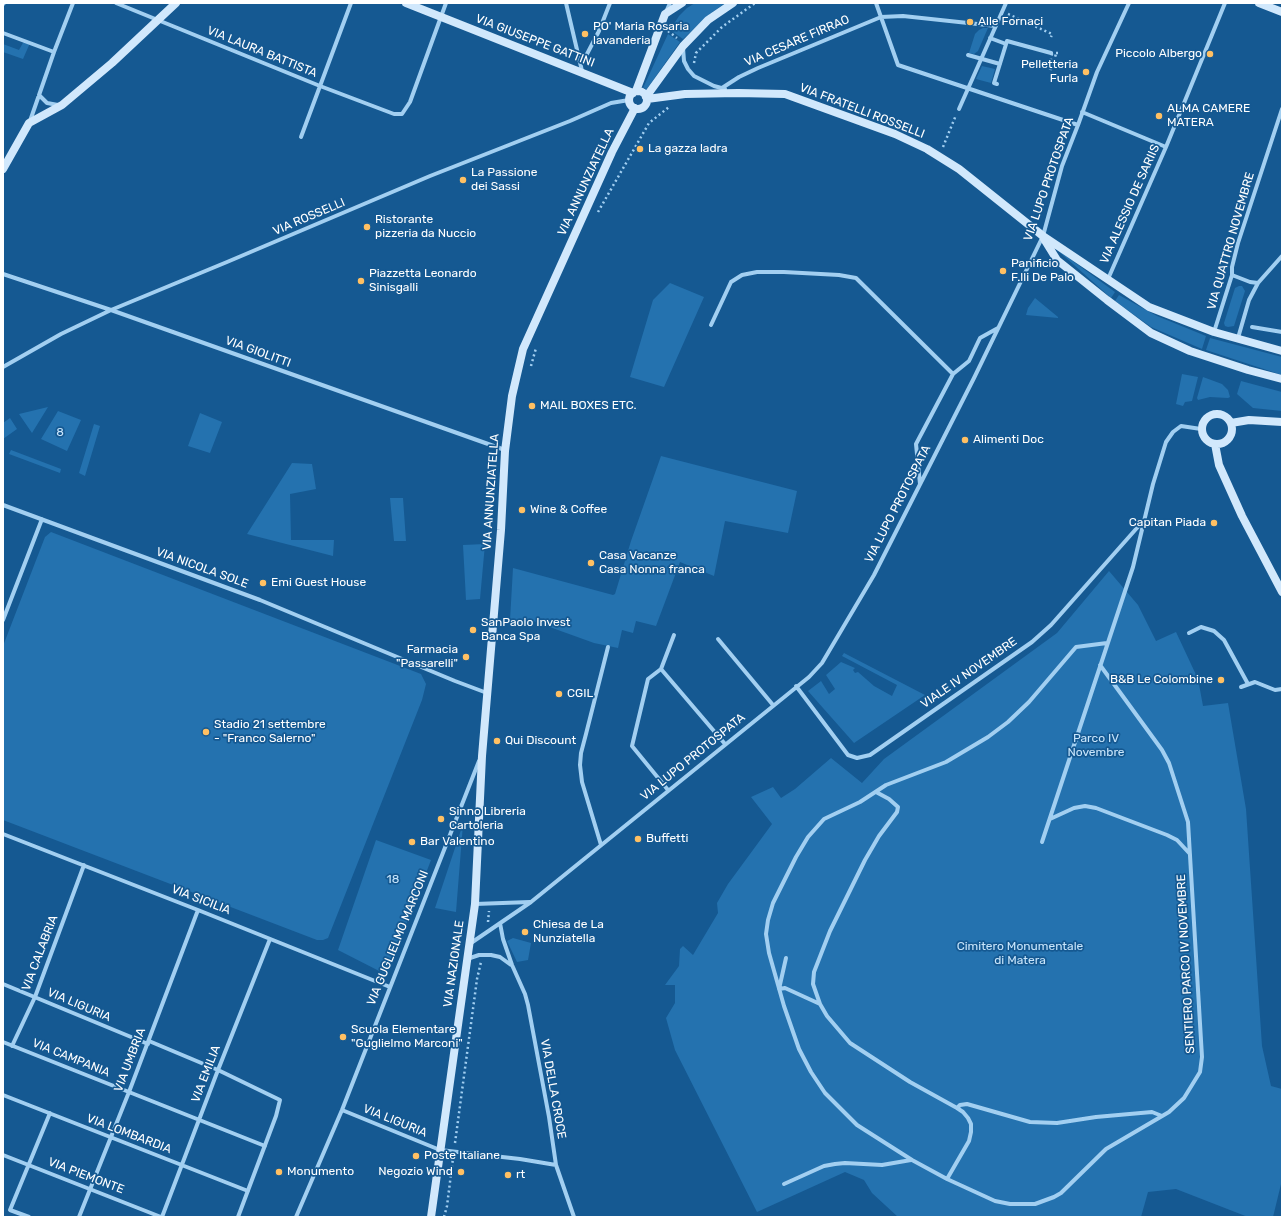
<!DOCTYPE html>
<html>
<head>
<meta charset="utf-8">
<style>
	body { margin:0 }
	#map { position:relative; width:1285px; height:1220px; overflow:hidden; background:#155992; font-family:Rubik,sans-serif }
	canvas { display:block }
	.frame { position:absolute; inset:0; border:4px solid #fff; pointer-events:none }
</style>
</head>
<body>
<div id="map">
<canvas width="1285" height="1220"></canvas>
<div class="frame"></div>
</div>
<script>
const ctx = document.querySelector('canvas').getContext('2d');
ctx.lineJoin = 'round';
function fillPath(path, color) { ctx.fillStyle = color; ctx.fill(path, 'evenodd'); }
const poly = rows => new Path2D(rows.map(r => 'M' + r).join(''));
function trace(path, color, width, dash) { ctx.strokeStyle = color; ctx.lineWidth = width; ctx.lineCap = dash ? 'butt' : 'round'; ctx.setLineDash(dash || []); ctx.stroke(path); }
function label(font, color, halo, rows, align = 'center') {
  ctx.font = font + ' Rubik,sans-serif'; ctx.lineWidth = 3.5; ctx.setLineDash([]); ctx.textBaseline = 'middle'; ctx.strokeStyle = halo; ctx.fillStyle = color; for (const [text, x, y, turn = 0] of rows) {
    ctx.save(); ctx.translate(x, y); ctx.rotate((+turn || 0) * Math.PI / 180); ctx.textAlign = isNaN(turn) ? turn : align; if (halo) ctx.strokeText(text, 0, 0); ctx.fillText(text, 0, 0); ctx.restore();
  }
}
fillPath(poly([
	[695,3,725,3,710,14,683,39,670,30,679,16,687,8],
	[983,28,988,28,978,51,974,54,969,53,975,34,979,30],
	[668,34,680,42,646,90,645,88,643,88],
	[24,41,30,43,23,59,3,52,3,44,19,50],
	[982,66,995,69,991,83,976,79],
	[1055,248,1115,292,1111,298],
	[670,283,704,297,664,387,630,377,653,300],
	[1239,286,1242,286,1245,291,1234,326,1228,327,1225,326,1224,323,1235,288],
	[1119,295,1157,316,1206,336,1202,349,1151,327,1115,301],
	[1035,298,1058,317,1058,318,1026,315,1028,308],
	[1210,338,1282,357,1282,375,1206,350],
	[1182,374,1198,377,1192,401,1185,402,1183,406,1176,404],
	[1203,377,1222,384,1228,390,1230,397,1228,398,1210,397,1198,400,1197,398],
	[1241,381,1282,392,1282,411,1253,408,1237,394],
	[48,407,32,433,19,414],
	[58,411,81,420,67,451,41,439],
	[200,413,222,422,210,453,188,446],
	[10,418,17,429,3,439,3,423],
	[94,424,100,426,85,476,79,473],
	[11,450,61,469,60,473,9,454],
	[661,456,797,491,788,533,725,521,714,576,680,562,656,626,636,621,633,633,622,630,618,648,594,643,533,621,510,620,513,568,613,595,615,594,631,541],
	[292,463,312,464,316,489,290,494,291,540,334,540,333,556,247,534],
	[390,498,403,498,406,541,394,541],
	[51,532,421,674,426,684,422,700,328,938,323,940,317,940,3,820,3,646,45,537],
	[485,544,480,599,466,600,463,545],
	[1109,571,1138,605,1156,641,1176,632,1198,679,1203,706,1228,703,1246,809,1262,1046,1271,1086,1282,1089,1282,1180,1273,1217,1248,1217,1176,1189,1148,1192,1141,1217,898,1217,872,1193,864,1180,845,1172,757,1212,675,1050,666,1018,675,1003,675,985,665,985,679,966,680,949,683,946,693,955,718,913,717,903,728,884,772,824,751,797,773,787,781,798,795,789,831,758,862,783,884,759,1057,633],
	[844,653,925,695,854,743,808,691,821,681,829,694,835,689,826,675,841,662,855,668,853,670,855,673,858,672,874,686,892,696,897,685,842,656],
	[463,824,456,912,435,908],
	[376,840,431,860,387,975,338,950],
	[513,938,531,943,528,960,517,962,507,941]
]), '#2472af');
trace(poly([
	[1008,14,1052,34,1051,37],
	[668,31,677,38],
	[1051,53,1058,53,1056,54,1051,69,1049,68,1052,54,1051,53],
	[694,63,696,53,722,27,755,3],
	[943,147,956,115],
	[598,212,649,123,669,107],
	[531,366,536,348],
	[488,922,489,911],
	[455,1143,477,979,481,962],
	[444,1217,447,1206,453,1158]
]), '#a2cff1', 2.5, [2, 3]);
trace(poly([
	[116,3,320,86,394,114,402,114,410,102,446,3],
	[566,3,582,71],
	[876,3,898,65,1078,125],
	[3,4,4,3],
	[666,12,670,3],
	[3,33,54,52],
	[990,38,1006,44],
	[683,48,684,61,688,69,694,76,714,86,725,89],
	[968,55,1000,64],
	[579,60,587,54,599,31,610,3],
	[997,84,994,83,1007,41,1051,53],
	[722,88,739,77,758,68,881,17,903,16,996,26],
	[39,95,47,103,58,105],
	[959,109,1006,3],
	[1082,112,1166,147],
	[30,121,54,52,73,3],
	[301,137,351,3],
	[3,274,111,310,505,450],
	[1232,275,1250,282,1258,283],
	[1108,279,1166,147,1225,3],
	[711,325,731,282,742,275,757,272,784,272,839,275,856,278,953,374],
	[1252,327,1282,332],
	[1214,332,1232,275,1232,267,1238,243,1282,109],
	[1238,338,1249,300,1258,283,1282,256],
	[3,367,61,334,111,310,227,262,430,176,570,121,611,103,629,100],
	[920,484,916,444,953,374,969,361,980,338,998,328],
	[3,505,260,600,455,681,487,693],
	[3,620,42,519],
	[1189,633,1201,627,1214,631,1224,640,1248,684],
	[718,639,773,705],
	[1100,665,1162,750,1169,763,1188,822,1202,1057,1200,1072,1184,1098,1169,1112,1106,1149,1061,1193,1054,1197,1035,1204,1010,1204,995,1201,947,1179,912,1160,857,1125,825,1093,811,1072,799,1049,784,1006,769,953,766,934,768,920,773,903,796,857,808,837,824,819,860,802,886,785,946,762,988,737,1008,722,1029,702,1076,647,1107,643],
	[661,669,725,744],
	[796,686,848,755,857,758,870,755,1032,642,1051,625,1144,520],
	[1241,687,1255,682,1275,690,1282,689],
	[668,790,632,746,648,679,661,669,674,635],
	[876,792,889,799,898,807,897,812,879,836,865,860,830,931,814,972,813,984,820,1004,827,1016,850,1043,910,1082,957,1108,963,1112,968,1118,971,1124,971,1132,969,1141,947,1179],
	[1050,819,1074,808,1085,806,1096,808,1167,835,1177,840,1190,854],
	[3,834,198,910,390,987],
	[1042,842,1133,567,1153,484,1166,442,1173,432,1181,426,1201,429],
	[601,845,582,782,580,765,581,753,586,734,608,647],
	[475,904,530,902],
	[500,923,503,939,512,965,525,994,528,1005,549,1117,556,1165,574,1217],
	[471,943,531,902,809,677,822,663,874,575,974,378,1043,236,1062,166,1078,125,1097,72,1129,3],
	[786,958,779,989,785,988,820,1004],
	[467,959,479,955,491,955,500,957,511,965],
	[3,984,148,1044],
	[149,1041,218,1070,280,1100,276,1116,238,1217],
	[3,1042,265,1146],
	[12,1046,35,997,84,865],
	[3,1095,248,1191],
	[957,1108,960,1105,967,1104,1030,1122,1057,1123,1096,1117,1152,1112,1162,1116],
	[342,1110,440,1150,520,1159,556,1165],
	[3,1155,161,1217],
	[784,1184,824,1166,835,1164,845,1163,882,1165,911,1160],
	[29,1217,10,1210,50,1113],
	[79,1217,129,1092,198,910],
	[162,1217,218,1070,270,939],
	[296,1217,342,1110,479,761]
]), '#a2cff1', 4);
trace(poly([
	[406,3,633,93],
	[1259,3,1282,12],
	[636,91,665,14,682,3],
	'629 100a9 9 0 1 1 18 0a9 9 0 1 1-18 0Z',
	[646,97,683,46,708,20,733,3],
	[647,99,685,94,738,93,785,94,895,134,927,149,959,169,1043,236,1149,307,1214,332,1282,351],
	[3,169,29,123,62,105,112,63,176,3],
	[1044,239,1057,260,1107,300,1151,333,1190,351,1248,370,1282,379],
	'1202 429a15 15 0 1 1 30 0a15 15 0 1 1-30 0Z',
	[1231,423,1249,420,1282,422],
	[1215,444,1219,465,1242,516,1282,592],
	[431,1217,475,904,482,756,501,530,505,451,512,396,523,349,612,152,635,108]
]), '#d1e8fc', 8);
for (const [x, y, r, color] of [
	[970,22,4,"#ffc063"],
	[585,34,4,"#ffc063"],
	[1210,54,4,"#ffc063"],
	[1086,72,4,"#ffc063"],
	[1159,116,4,"#ffc063"],
	[640,149,4,"#ffc063"],
	[463,180,4,"#ffc063"],
	[367,227,4,"#ffc063"],
	[1003,271,4,"#ffc063"],
	[361,281,4,"#ffc063"],
	[532,406,4,"#ffc063"],
	[965,440,4,"#ffc063"],
	[522,510,4,"#ffc063"],
	[1214,523,4,"#ffc063"],
	[591,563,4,"#ffc063"],
	[263,583,4,"#ffc063"],
	[473,630,4,"#ffc063"],
	[466,657,4,"#ffc063"],
	[1221,680,4,"#ffc063"],
	[559,694,4,"#ffc063"],
	[206,732,4,"#ffc063"],
	[497,741,4,"#ffc063"],
	[441,819,4,"#ffc063"],
	[638,839,4,"#ffc063"],
	[412,842,4,"#ffc063"],
	[525,932,4,"#ffc063"],
	[343,1037,4,"#ffc063"],
	[416,1156,4,"#ffc063"],
	[279,1172,4,"#ffc063"],
	[461,1172,4,"#ffc063"],
	[508,1175,4,"#ffc063"]
]) { const dot = new Path2D(); dot.arc(x, y, r, 0, 2 * Math.PI); ctx.fillStyle = color; ctx.fill(dot); trace(dot, '#155992', 1.5); }
label('12px', '#fff', '#155992', [
	["Alle Fornaci",978,22],
	["PO' Maria Rosaria",593,27],
	["lavanderia",593,41],
	["Piccolo Albergo",1202,54,"right"],
	["Pelletteria",1078,65,"right"],
	["Furla",1078,79,"right"],
	["ALMA CAMERE",1167,109],
	["MATERA",1167,123],
	["La gazza ladra",648,149],
	["La Passione",471,173],
	["dei Sassi",471,187],
	["Ristorante",375,220],
	["pizzeria da Nuccio",375,234],
	["Panificio",1011,264],
	["F.lli De Palo",1011,278],
	["Piazzetta Leonardo",369,274],
	["Sinisgalli",369,288],
	["MAIL BOXES ETC.",540,406],
	["Alimenti Doc",973,440],
	["Wine & Coffee",530,510],
	["Capitan Piada",1206,523,"right"],
	["Casa Vacanze",599,556],
	["Casa Nonna franca",599,570],
	["Emi Guest House",271,583],
	["SanPaolo Invest",481,623],
	["Banca Spa",481,637],
	["Farmacia",458,650,"right"],
	["\"Passarelli\"",458,664,"right"],
	["B&B Le Colombine",1213,680,"right"],
	["CGIL",567,694],
	["Stadio 21 settembre",214,725],
	["- \"Franco Salerno\"",214,739],
	["Qui Discount",505,741],
	["Sinno Libreria",449,812],
	["Cartoleria",449,826],
	["Buffetti",646,839],
	["Bar Valentino",420,842],
	["Chiesa de La",533,925],
	["Nunziatella",533,939],
	["Scuola Elementare",351,1030],
	["\"Guglielmo Marconi\"",351,1044],
	["Poste Italiane",424,1156],
	["Monumento",287,1172],
	["Negozio Wind",453,1172,"right"],
	["rt",516,1175]
], 'left');
label('12px', '#fff', '#155992', [
	["VIA GIUSEPPE GATTINI",535,41,21],
	["VIA CESARE FIRRAO",797,41,-23],
	["VIA LAURA BATTISTA",262,52,22],
	["VIA FRATELLI ROSSELLI",862,111,21],
	["VIA LUPO PROTOSPATA",1049,179,-71],
	["VIA ANNUNZIATELLA",586,182,-65],
	["VIA ALESSIO DE SARIIS",1130,204,-66],
	["VIA ROSSELLI",309,217,-23],
	["VIA QUATTRO NOVEMBRE",1231,241,-74],
	["VIA GIOLITTI",258,352,20],
	["VIA ANNUNZIATELLA",491,492,-86],
	["VIA LUPO PROTOSPATA",898,504,-63],
	["VIA NICOLA SOLE",202,568,20],
	["VIALE IV NOVEMBRE",969,673,-35],
	["VIA LUPO PROTOSPATA",693,757,-39],
	["VIA SICILIA",201,900,21],
	["VIA GUGLIELMO MARCONI",398,938,-68],
	["VIA CALABRIA",40,953,-69],
	["VIA NAZIONALE",454,964,-82],
	["SENTIERO PARCO IV NOVEMBRE",1186,964,-93],
	["VIA LIGURIA",79,1005,23],
	["VIA CAMPANIA",71,1058,22],
	["VIA UMBRIA",130,1060,-69],
	["VIA EMILIA",206,1074,-69],
	["VIA DELLA CROCE",553,1089,80],
	["VIA LIGURIA",395,1121,22],
	["VIA LOMBARDIA",129,1134,21],
	["VIA PIEMONTE",86,1176,21]
]);
label('12px', '#c9e6fc', '#155992', [
	["8",60,433],
	["Parco IV",1096,739],
	["Novembre",1096,753],
	["18",393,880],
	["Cimitero Monumentale",1020,947],
	["di Matera",1020,961]
]);
</script>
</body>
</html>
